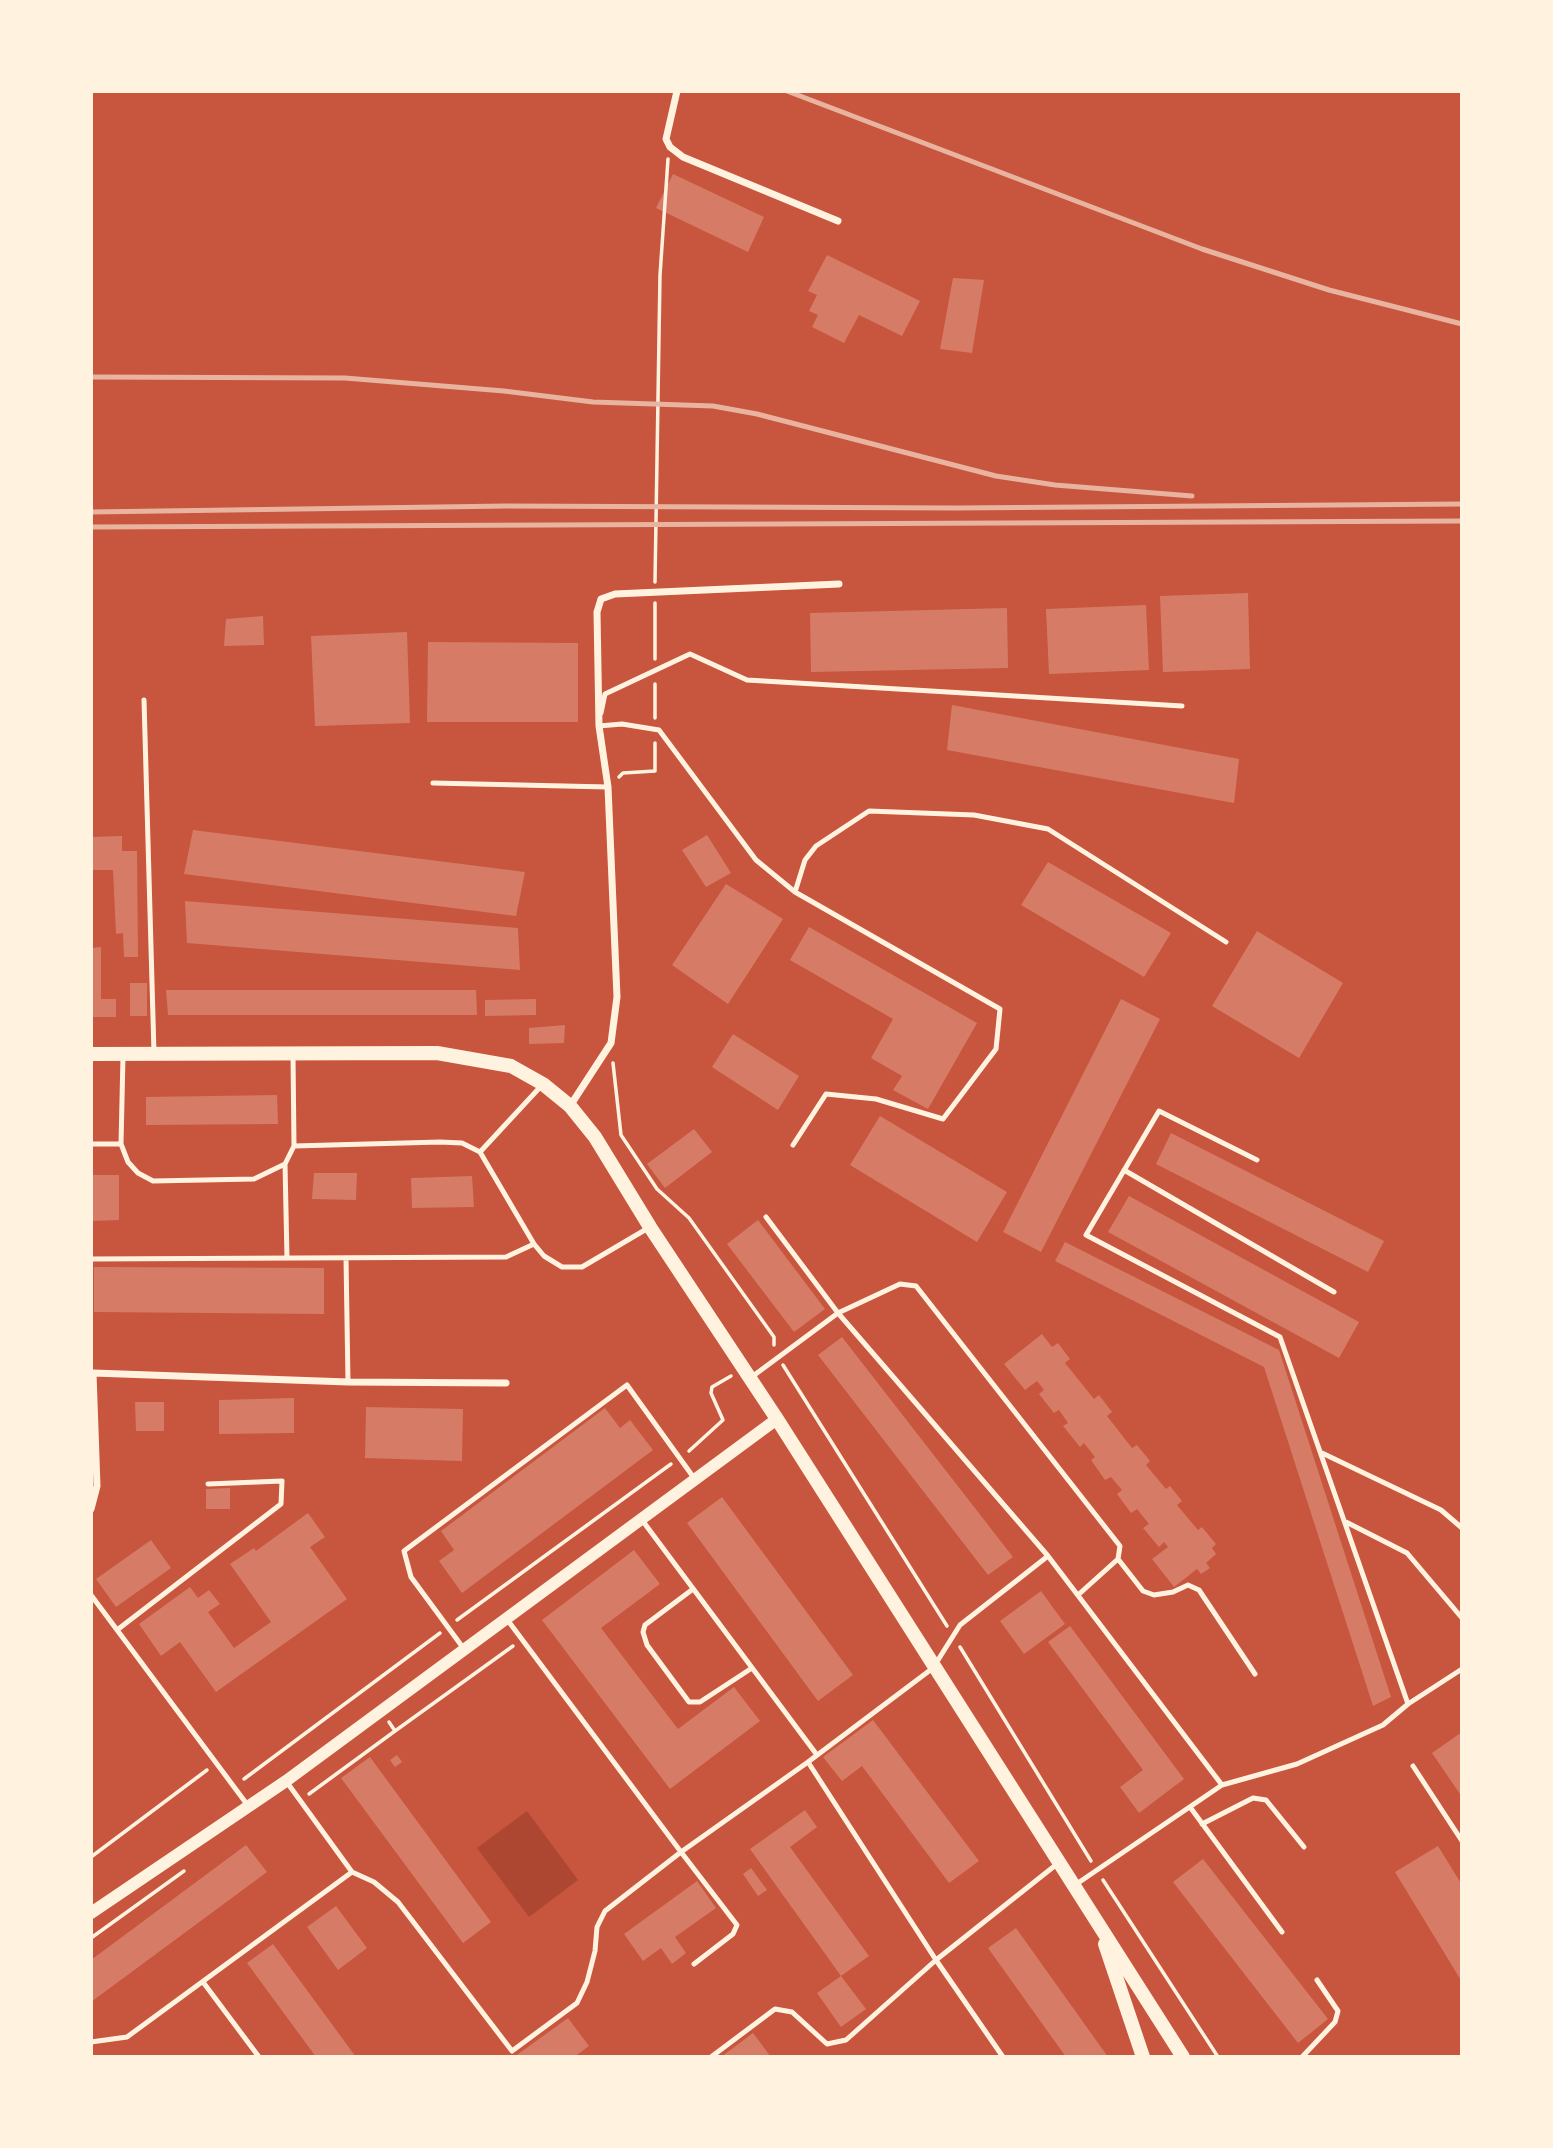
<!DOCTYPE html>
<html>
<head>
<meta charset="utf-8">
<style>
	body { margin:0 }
	#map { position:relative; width:1553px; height:2148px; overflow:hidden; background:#c8553d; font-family:"Fira Sans",sans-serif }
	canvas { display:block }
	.frame { position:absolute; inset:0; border:93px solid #fff3e0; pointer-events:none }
</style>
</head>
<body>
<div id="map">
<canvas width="1553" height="2148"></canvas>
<div class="frame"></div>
</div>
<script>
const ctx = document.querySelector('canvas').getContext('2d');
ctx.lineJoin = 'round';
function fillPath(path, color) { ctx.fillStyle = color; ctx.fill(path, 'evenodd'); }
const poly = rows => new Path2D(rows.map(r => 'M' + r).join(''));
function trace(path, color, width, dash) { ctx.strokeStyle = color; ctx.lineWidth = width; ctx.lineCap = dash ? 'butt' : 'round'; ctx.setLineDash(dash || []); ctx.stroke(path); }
fillPath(poly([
	[527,1811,578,1880,529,1917,477,1848]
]), '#ae4732');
fillPath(poly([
	[673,174,764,217,748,252,656,208],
	[827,255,920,301,902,336,859,315,844,343,812,327,818,315,809,311,817,295,808,291],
	[953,278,984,280,972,353,940,349],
	[1248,593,1250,669,1163,672,1160,596],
	[1146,605,1149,670,1049,674,1046,609],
	[1007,608,1008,668,811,672,810,613],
	[263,616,264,645,224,646,226,619],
	[407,632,410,723,315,726,311,636],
	[428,642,578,643,578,722,427,722],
	[952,705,1239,759,1234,803,947,750],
	[193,830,525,872,516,916,184,874],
	[707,835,731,873,706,887,682,850],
	[122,836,122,851,137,851,138,957,124,957,123,933,116,934,113,870,91,870,91,837],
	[1048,862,1171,933,1144,977,1021,905],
	[726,884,783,919,728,1004,672,965],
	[185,901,518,928,520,970,187,943],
	[809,927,977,1023,928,1109,893,1090,902,1076,871,1058,893,1019,790,960],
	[1257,931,1343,983,1299,1058,1212,1006],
	[101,947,101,999,116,999,116,1017,91,1017,91,948],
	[130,983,147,983,147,1016,130,1016],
	[166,990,476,990,477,1015,168,1015],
	[536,999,536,1015,485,1016,485,1000],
	[1121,999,1160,1019,1041,1252,1003,1232],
	[565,1025,564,1043,529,1044,529,1028],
	[733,1034,799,1076,778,1110,712,1067],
	[277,1095,278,1124,146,1125,146,1097],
	[880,1116,1007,1192,977,1242,850,1165],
	[694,1129,712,1152,665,1188,647,1164],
	[1171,1133,1384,1241,1368,1272,1156,1164],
	[314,1173,357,1173,356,1200,312,1199],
	[91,1175,119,1175,119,1220,91,1221],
	[472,1176,474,1207,412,1208,411,1178],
	[1129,1196,1359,1322,1339,1358,1108,1232],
	[758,1220,825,1309,794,1332,727,1244],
	[1065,1242,1279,1350,1391,1697,1373,1706,1264,1367,1055,1261],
	[94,1267,324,1268,324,1314,94,1312],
	[1042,1334,1052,1347,1058,1343,1070,1359,1065,1363,1094,1399,1099,1395,1112,1412,1107,1416,1132,1448,1137,1445,1150,1461,1146,1465,1166,1489,1170,1486,1182,1501,1177,1505,1198,1530,1202,1527,1216,1544,1212,1548,1216,1554,1206,1563,1210,1568,1201,1574,1197,1569,1174,1587,1152,1559,1168,1547,1164,1542,1159,1547,1143,1528,1149,1524,1137,1509,1131,1513,1117,1494,1122,1490,1111,1477,1105,1480,1091,1460,1095,1457,1084,1443,1080,1447,1063,1426,1068,1423,1059,1410,1054,1413,1039,1394,1044,1390,1037,1381,1025,1390,1004,1364],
	[842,1337,1013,1557,988,1575,818,1355],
	[294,1398,294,1433,219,1434,219,1400],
	[135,1402,164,1402,164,1431,136,1431],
	[366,1407,463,1409,462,1461,365,1458],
	[605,1408,620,1428,630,1420,653,1450,462,1593,439,1561,454,1550,441,1531],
	[230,1488,230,1509,206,1509,206,1489],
	[722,1497,853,1675,818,1701,687,1523],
	[308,1513,325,1537,310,1547,347,1599,216,1692,180,1642,161,1656,139,1624,190,1587,198,1598,209,1590,220,1604,208,1612,234,1648,271,1622,230,1564,254,1548,256,1551],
	[151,1540,171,1568,116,1607,96,1579],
	[634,1550,660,1584,601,1628,678,1729,734,1687,760,1721,670,1789,542,1620],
	[1041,1591,1065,1624,1024,1654,1000,1621],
	[1070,1626,1184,1779,1139,1813,1120,1787,1143,1770,1048,1642],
	[873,1720,979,1861,949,1883,862,1766,842,1781,823,1757],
	[1462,1732,1462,1797,1432,1753],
	[397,1755,402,1762,395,1767,390,1760],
	[370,1757,491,1922,463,1943,341,1778],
	[805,1810,817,1827,790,1847,869,1956,841,1976,866,2009,841,2027,817,1993,841,1976,750,1849],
	[246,1845,267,1872,91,2002,91,1960],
	[1438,1846,1462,1885,1462,1982,1395,1872],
	[1203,1859,1328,2019,1298,2043,1173,1882],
	[751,1868,767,1890,758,1896,743,1874],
	[697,1881,716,1908,675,1937,686,1953,672,1964,661,1948,643,1961,624,1934],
	[336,1906,367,1948,338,1970,307,1927],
	[1016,1928,1108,2057,1066,2057,988,1948],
	[273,1944,356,2057,316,2057,247,1963],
	[568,2018,589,2046,574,2057,514,2057],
	[753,2033,771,2057,721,2057]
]), '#d67c66');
trace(poly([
	[655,582,660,275,668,159],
	[655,659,655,603],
	[655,718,655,684],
	[619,777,623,773,655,771,655,743],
	[613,1063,621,1135,657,1189,689,1218,774,1337,774,1345],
	[783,1365,947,1626],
	[689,1451,723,1420,711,1393,712,1387,731,1376],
	[457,1620,671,1464],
	[960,1647,1091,1861],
	[395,1731,513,1646],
	[244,1779,440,1633],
	[309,1794,395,1731,389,1722],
	[91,1857,207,1770],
	[1103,1880,1218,2057],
	[91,1938,184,1871]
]), '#fff3e0', 3.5);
trace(poly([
	[144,700,154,1053],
	[601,713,605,694,690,654,747,680,1182,706],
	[599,723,599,726,622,724,659,730,756,860,795,892,1000,1009,996,1049,943,1119,876,1099,826,1094,793,1145],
	[433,783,608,787],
	[795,892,805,860,816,846,869,811,974,815,1048,829,1226,942],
	[293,1055,294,1146],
	[91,1144,121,1144,128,1162,138,1173,153,1181,254,1179,285,1164,294,1146,440,1142,462,1143,480,1152,543,1084],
	[121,1144,123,1056],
	[480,1152,534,1244],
	[285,1164,287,1258],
	[1124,1170,1334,1292],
	[766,1217,838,1313,1048,1556,1222,1785,1075,1885],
	[346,1258,348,1382],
	[91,1259,506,1257,534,1244,544,1256,562,1267,582,1267,650,1227],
	[753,1376,838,1313,900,1284,916,1286,1120,1546,1118,1559,1078,1595],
	[1322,1453,1441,1510,1462,1528],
	[642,1520,817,1755],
	[1346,1522,1407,1553,1462,1618],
	[1118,1559,1143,1591,1154,1595,1173,1592,1188,1585,1199,1590,1255,1674],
	[693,1589,645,1625,643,1632,647,1645,689,1702,700,1702,752,1668],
	[91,1595,249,1807],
	[506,1618,681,1852,808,1762],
	[117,1630,281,1504,282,1481,208,1484],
	[464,1649,411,1577,404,1551,627,1385,694,1478],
	[1408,1704,1462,1669],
	[1413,1766,1462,1841],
	[286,1781,352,1872,374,1882,398,1902,512,2051,577,2003,587,1982,595,1951,597,1927,605,1911,681,1852,737,1925,733,1934,694,1964],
	[1222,1785,1297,1764,1383,1725,1408,1704,1280,1337,1086,1235,1159,1111,1257,1160],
	[1190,1807,1282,1932],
	[1202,1824,1253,1798,1266,1800,1304,1847],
	[203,1982,259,2057],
	[91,2042,127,2037,352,1872],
	[711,2057,775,2009,792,2012,827,2044,846,2040,936,1960,808,1762,933,1668,960,1625,1048,1556],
	[1003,2057,936,1960,1057,1864],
	[1302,2057,1335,2022,1338,2011,1317,1980]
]), '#fff3e0', 5);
trace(poly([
	[677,91,666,139,670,147,683,157,838,221],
	[570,1106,611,1043,617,997,608,787,599,726,597,612,601,599,615,594,839,584],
	[91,1509,97,1486,93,1373,348,1382,506,1383]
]), '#fff3e0', 7);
trace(poly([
	[91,1913,286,1781,777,1419]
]), '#fff3e0', 12);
trace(poly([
	[91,1054,437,1053,511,1066,543,1084,570,1106,595,1137,650,1227,777,1419,1183,2057],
	[1105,1944,1143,2057]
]), '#fff3e0', 14);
trace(poly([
	[787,91,1202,249,1329,290,1462,324],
	[91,377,345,378,504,391,593,402,713,406,757,414,996,476,1055,485,1192,496],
	[91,512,507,506,956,508,1462,504],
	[91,527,1462,521]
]), '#e9b49f', 5);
</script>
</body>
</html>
